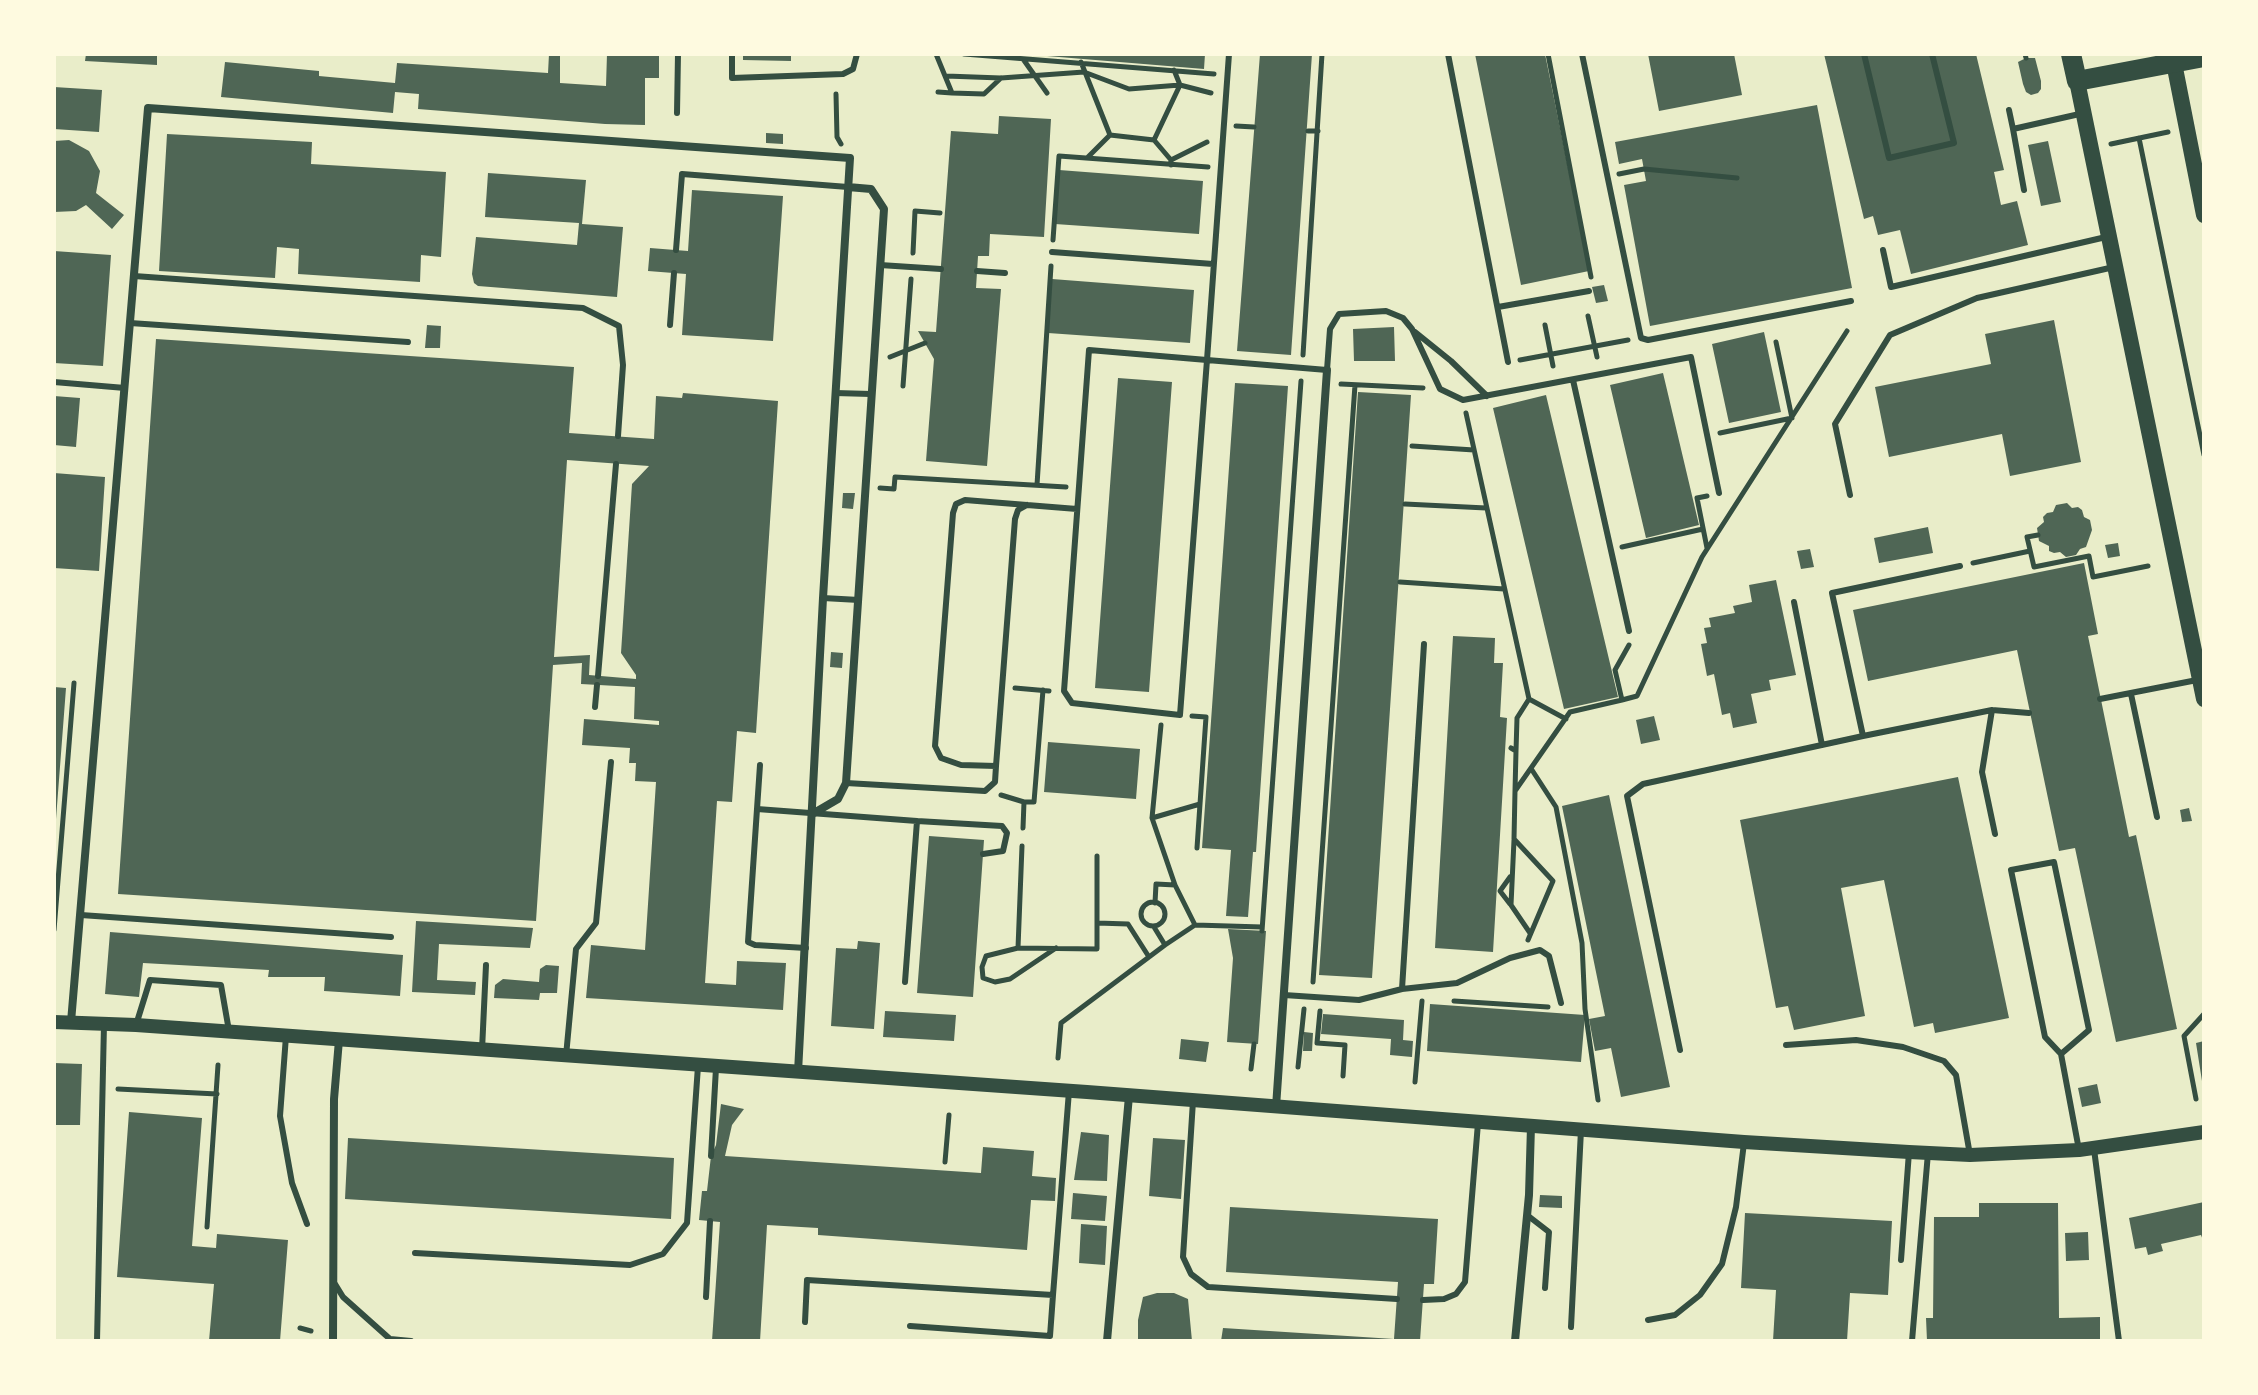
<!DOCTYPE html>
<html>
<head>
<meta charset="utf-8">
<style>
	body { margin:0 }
	#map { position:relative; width:2258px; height:1395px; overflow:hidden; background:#e9edc9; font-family:Karla,sans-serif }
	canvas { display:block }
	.frame { position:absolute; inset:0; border:56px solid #fefae0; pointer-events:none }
</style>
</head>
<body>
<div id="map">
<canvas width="2258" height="1395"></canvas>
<div class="frame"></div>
</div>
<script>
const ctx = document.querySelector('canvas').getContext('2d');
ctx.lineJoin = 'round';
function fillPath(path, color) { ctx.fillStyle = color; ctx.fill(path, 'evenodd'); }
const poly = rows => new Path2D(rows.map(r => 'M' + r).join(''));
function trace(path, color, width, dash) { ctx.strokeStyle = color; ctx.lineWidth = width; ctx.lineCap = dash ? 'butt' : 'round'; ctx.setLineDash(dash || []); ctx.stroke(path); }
fillPath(poly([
	[86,54,157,54,157,65,85,61],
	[549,54,560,54,560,83,606,86,607,54,659,54,659,78,645,78,645,125,605,124,418,109,419,94,395,92,393,113,221,97,225,62,319,71,319,76,395,83,397,63,548,73],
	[743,54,791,54,791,61,743,60],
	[1047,54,1205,54,1204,69,1047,56],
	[1260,54,1312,54,1291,355,1237,351],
	[1475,54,1545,54,1589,271,1521,285],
	[1648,54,1734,54,1742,95,1659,111],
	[1824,54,1976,54,2004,170,1994,172,2001,205,2017,201,2028,245,1911,274,1900,230,1878,235,1873,216,1864,219],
	[2026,58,2035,58,2041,81,2041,89,2038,93,2031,95,2026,92,2023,84,2018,62],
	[54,87,102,90,99,132,54,129],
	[1817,105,1852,288,1650,326,1624,185,1646,181,1642,159,1619,164,1615,142],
	[999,116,1051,119,1044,237,990,234,989,256,978,256,976,288,1001,289,987,466,926,461,934,359,918,331,936,332,951,131,998,134],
	[766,133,783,134,783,144,766,143],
	[167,134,312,142,311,164,446,172,441,257,421,255,420,282,298,274,299,249,277,247,275,278,159,271],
	[69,140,89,151,100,171,96,193,124,215,112,229,86,205,76,211,54,212,54,141],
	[2048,141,2061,202,2041,206,2028,145],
	[1059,170,1203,181,1199,234,1055,224],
	[488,173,586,180,582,224,623,227,617,297,478,286,474,283,472,274,476,237,577,245,579,223,485,217],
	[692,190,783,196,773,341,682,335,686,274,648,271,650,248,688,251],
	[54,251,111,255,103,366,54,363],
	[1052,279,1194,290,1190,343,1048,333],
	[1604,285,1608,301,1596,303,1592,287],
	[2054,320,2081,462,2010,476,2002,434,1889,457,1875,387,1991,364,1985,334],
	[427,325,441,326,440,348,425,348],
	[1394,327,1395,361,1354,361,1353,329],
	[1764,332,1781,412,1729,423,1712,344],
	[156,339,574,367,569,433,654,439,656,396,682,398,683,393,778,401,756,733,737,731,732,802,717,801,705,983,736,985,737,961,786,963,783,1010,586,998,591,945,645,950,656,782,635,781,636,763,629,763,630,748,582,745,584,719,659,725,659,721,634,719,635,687,581,684,582,663,553,665,536,921,118,894],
	[567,460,649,466,632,484,621,653,636,675,636,679,589,675,590,655,554,657],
	[1663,373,1699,525,1646,538,1610,385],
	[1118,378,1172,382,1149,692,1095,688],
	[1235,383,1288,386,1256,852,1253,852,1248,917,1226,916,1231,850,1202,848],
	[1358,392,1411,395,1372,978,1319,975],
	[1546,395,1618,697,1564,709,1493,408],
	[54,396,80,398,76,447,54,445],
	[54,473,105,477,99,571,54,568],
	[843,493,855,493,853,509,842,508],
	[2067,503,2072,508,2078,507,2082,510,2084,517,2090,520,2092,530,2086,547,2080,549,2076,555,2066,557,2060,552,2054,553,2049,551,2049,546,2039,541,2037,528,2044,522,2043,517,2047,513,2053,512,2056,505],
	[1928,527,1933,553,1879,563,1874,538],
	[2118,543,2120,556,2108,558,2105,545],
	[1810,549,1814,567,1801,569,1797,551],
	[2084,563,2098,634,2088,636,2129,837,2136,835,2177,1029,2116,1042,2075,848,2059,851,2017,650,1868,681,1853,610],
	[1776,580,1796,675,1769,680,1771,690,1751,694,1757,723,1733,728,1730,713,1722,715,1714,674,1707,676,1701,644,1707,643,1704,628,1711,627,1709,618,1735,613,1733,606,1752,602,1749,585],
	[1453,636,1495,638,1494,663,1503,663,1500,717,1507,718,1493,952,1435,948],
	[831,652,843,653,842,668,830,667],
	[54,687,66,688,56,819,54,819],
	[1654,716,1660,740,1641,744,1636,720],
	[1048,742,1140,749,1136,799,1044,792],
	[1958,777,2009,1018,1935,1033,1933,1023,1914,1027,1884,880,1841,888,1865,1016,1794,1030,1788,1006,1776,1008,1740,820],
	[1609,795,1670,1087,1621,1097,1611,1048,1595,1051,1589,1019,1605,1016,1562,806],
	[2189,808,2192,821,2182,822,2180,810],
	[929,836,984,840,973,997,917,993],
	[416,921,533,928,530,948,439,944,437,980,476,982,475,995,412,992],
	[1228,929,1266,931,1258,1044,1227,1042,1233,958],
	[110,932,403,955,400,996,324,991,325,977,268,977,269,970,143,963,139,997,105,994],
	[858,941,880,943,874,1029,831,1026,836,948,857,949],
	[546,965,559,966,557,993,540,993,539,1000,494,998,495,985,503,979,539,982,540,969],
	[1430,1004,1585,1015,1581,1062,1427,1051],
	[885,1011,956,1015,954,1041,883,1037],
	[1323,1014,1404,1020,1403,1040,1413,1041,1412,1057,1390,1055,1391,1039,1321,1034],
	[1304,1032,1313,1033,1312,1051,1303,1051],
	[1181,1039,1209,1042,1206,1062,1179,1059],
	[2204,1041,2204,1081,2202,1081,2196,1043],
	[54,1063,82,1064,80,1125,54,1125],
	[2097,1084,2101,1103,2082,1107,2078,1088],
	[721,1104,744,1109,732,1125,725,1156,981,1173,983,1147,1034,1151,1032,1176,1056,1178,1055,1201,1031,1200,1027,1250,818,1235,818,1228,767,1225,760,1341,712,1341,720,1222,699,1220,702,1191,707,1191,711,1156,716,1145],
	[129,1112,202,1118,192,1246,216,1248,217,1234,288,1240,280,1341,209,1341,214,1284,117,1277],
	[1081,1132,1109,1135,1107,1181,1074,1180],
	[348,1138,674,1158,671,1219,345,1199],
	[1153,1138,1185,1140,1181,1199,1149,1196],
	[1073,1193,1107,1196,1105,1221,1071,1219],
	[1540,1195,1562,1196,1562,1208,1539,1207],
	[2204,1202,2204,1243,2201,1235,2161,1244,2163,1251,2148,1255,2146,1247,2135,1249,2129,1218],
	[1979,1203,2058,1203,2059,1318,2100,1317,2100,1341,1927,1341,1926,1318,1933,1318,1934,1217,1979,1217],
	[1230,1207,1438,1219,1434,1284,1424,1284,1420,1341,1221,1341,1223,1328,1394,1339,1398,1282,1226,1272],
	[1745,1213,1892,1221,1888,1295,1850,1293,1847,1341,1773,1341,1776,1290,1741,1288],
	[1081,1224,1107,1226,1105,1265,1079,1263],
	[2088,1232,2089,1260,2066,1261,2065,1233],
	[1157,1293,1174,1293,1188,1299,1192,1341,1138,1341,1138,1320,1143,1297]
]), '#4f6655');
trace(poly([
	[936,54,952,93,984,94,1001,78],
	[964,54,1214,74],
	[1548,54,1591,277],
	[2025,54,2026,58],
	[1023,59,1047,93],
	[1081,62,1110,135,1087,158],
	[946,76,1001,78,1084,72,1129,89,1180,85,1211,93],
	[938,92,952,93],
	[836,94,837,137,841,144],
	[1236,126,1254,127],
	[1308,131,1318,131],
	[1110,135,1154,140,1171,160,1171,165],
	[2139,138,2204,455],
	[1154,140,1180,85,1174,70],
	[2111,144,2168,132],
	[1171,160,1207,142],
	[1619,174,1644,169,1737,178],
	[1053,240,1059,156,1208,167],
	[913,253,915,211,940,213],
	[1588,316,1597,357],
	[1545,325,1553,366],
	[1303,355,1322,54],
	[890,357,925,343],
	[1520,360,1628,340],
	[1341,384,1423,388],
	[903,386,911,279],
	[1466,413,1529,699,1566,719],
	[1720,433,1792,418,1776,342],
	[1412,446,1474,450],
	[1037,485,1051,266],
	[880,488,894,489,895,477,1066,487],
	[1707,496,1697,498,1707,548],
	[1405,504,1486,508],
	[2038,535,2027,537,2034,567,2089,556,2093,577,2148,566],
	[1622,547,1703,529],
	[1973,563,2030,551],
	[1400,582,1504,589],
	[1015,688,1049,691],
	[1622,700,1637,696,1702,557,1847,331],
	[1511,748,1516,751,1515,791],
	[1516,751,1517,718,1529,699],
	[1532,770,1556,807,1582,943,1585,1009,1598,1100],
	[1001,795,1024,802,1023,828],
	[1024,802,1034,802,1043,690],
	[1152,818,1200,804,1206,717,1192,716],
	[1514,840,1511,905,1530,933],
	[1022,846,1018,948,986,956,982,967,983,978,995,982,1010,979,1056,948],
	[1197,848,1200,804],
	'1141 914a12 12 0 1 1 24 0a12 12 0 1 1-24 0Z',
	[1155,903,1156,884,1175,885,1152,818,1161,725],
	[1510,904,1500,891,1510,877],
	[1097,923,1128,924,1149,957],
	[1195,925,1262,927],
	[54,930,74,683],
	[1262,931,1301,381],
	[1528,940,1553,881,1514,839,1515,791,1570,712,1622,700,1615,670,1629,645],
	[1165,945,1195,925,1175,885],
	[1018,948,1097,949,1097,856],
	[1313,982,1355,385],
	[1454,1001,1548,1007],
	[1320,1011,1317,1043,1345,1045,1343,1076],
	[1058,1058,1061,1023,1165,945,1154,927],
	[1298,1067,1304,1009],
	[1251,1069,1254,1044],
	[1415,1082,1422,1001],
	[118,1089,217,1094],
	[2196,1099,2184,1036,2204,1014],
	[945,1162,949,1115],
	[207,1227,218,1065],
	[300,1328,311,1331]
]), '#344e41', 5);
trace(poly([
	[732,54,732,78,843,74,853,69,857,54],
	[1229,54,1207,360,1180,715,1072,703,1064,691,1089,350,1207,360,1327,370,1330,329,1339,314,1386,311,1403,318,1412,329,1440,389,1463,400,1691,357,1719,493],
	[1448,54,1508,362],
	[1582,54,1641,338,1648,340,1851,301],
	[1864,54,1889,158,1954,143,1932,54],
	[2009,110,2013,129,2084,113],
	[677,113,678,54],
	[2013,129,2024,190],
	[676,250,682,174,848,187],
	[1883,250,1891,287,2106,237],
	[1052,252,1213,264],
	[880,265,941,269],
	[977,271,1005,273],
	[134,276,583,308,619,326,623,365,618,436],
	[1498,307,1589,291],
	[130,323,408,342],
	[670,325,674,273],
	[1415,332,1451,361,1487,396],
	[1573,380,1629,631],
	[54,382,125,388],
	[835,393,871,394],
	[1850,495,1835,424,1890,335,1977,298,2114,267],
	[1027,505,1018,510,1015,519,996,766,961,765,941,758,935,746,953,513,956,504,965,500,1027,505,1077,509],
	[823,598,859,600],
	[1794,602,1822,745],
	[598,676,616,464],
	[2131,694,2157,817],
	[2100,699,2197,680],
	[595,707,597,685],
	[1992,710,1982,772,1995,834],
	[1863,736,1832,593,1960,566],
	[846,783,985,791,995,782,996,766],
	[757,809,760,765],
	[81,915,391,937],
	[806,948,755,945,748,942,757,809,917,821],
	[905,982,917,821,1002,826,1007,833,1003,851,983,854],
	[1402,989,1457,983,1510,958,1540,950,1549,956,1561,1003],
	[1284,995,1359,1000,1402,989,1424,644],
	[136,1025,150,980,221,985,229,1031],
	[286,1036,280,1116,292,1183,307,1224],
	[1786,1045,1856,1040,1903,1047,1944,1061,1956,1075,1970,1155],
	[482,1050,486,965],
	[1680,1050,1627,796,1643,784,1863,736,1992,710,2029,713],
	[2061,1054,2089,1030,2054,862,2011,870,2045,1037,2061,1054,2079,1150],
	[566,1056,576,949,596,923,611,762],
	[1193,1101,1183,1257,1191,1274,1208,1287,1397,1299],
	[2094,1149,2119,1341],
	[711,1156,716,1068],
	[1527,1215,1549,1232,1545,1288],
	[415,1253,630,1265,663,1254,687,1223,698,1066],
	[1901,1260,1909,1152],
	[335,1284,343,1297,390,1339,411,1341],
	[706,1297,710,1221],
	[1423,1300,1444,1299,1456,1294,1465,1282,1478,1123],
	[1648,1320,1675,1315,1700,1295,1722,1264,1736,1207,1744,1143],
	[805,1322,807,1280,1053,1295,1069,1091],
	[910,1326,1050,1336,1053,1295],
	[1571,1327,1581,1130],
	[97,1341,104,1024],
	[1912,1341,1928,1153]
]), '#344e41', 6);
trace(poly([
	[814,813,838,799,846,783,884,209,871,189,848,187],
	[71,1022,148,108,850,158,823,598,798,1072],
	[1276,1107,1327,370],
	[333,1341,334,1099,339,1040],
	[1107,1341,1129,1096],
	[1515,1341,1529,1195,1531,1126]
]), '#344e41', 8);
trace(poly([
	[54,1022,136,1025,1087,1092,1744,1142,1909,1152,1970,1155,2079,1150,2204,1132]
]), '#344e41', 14);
trace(poly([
	[2174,63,2204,215],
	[2077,81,2204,699]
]), '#344e41', 16);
trace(poly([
	[2071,54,2077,81,2204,57]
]), '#344e41', 20);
</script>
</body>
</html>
